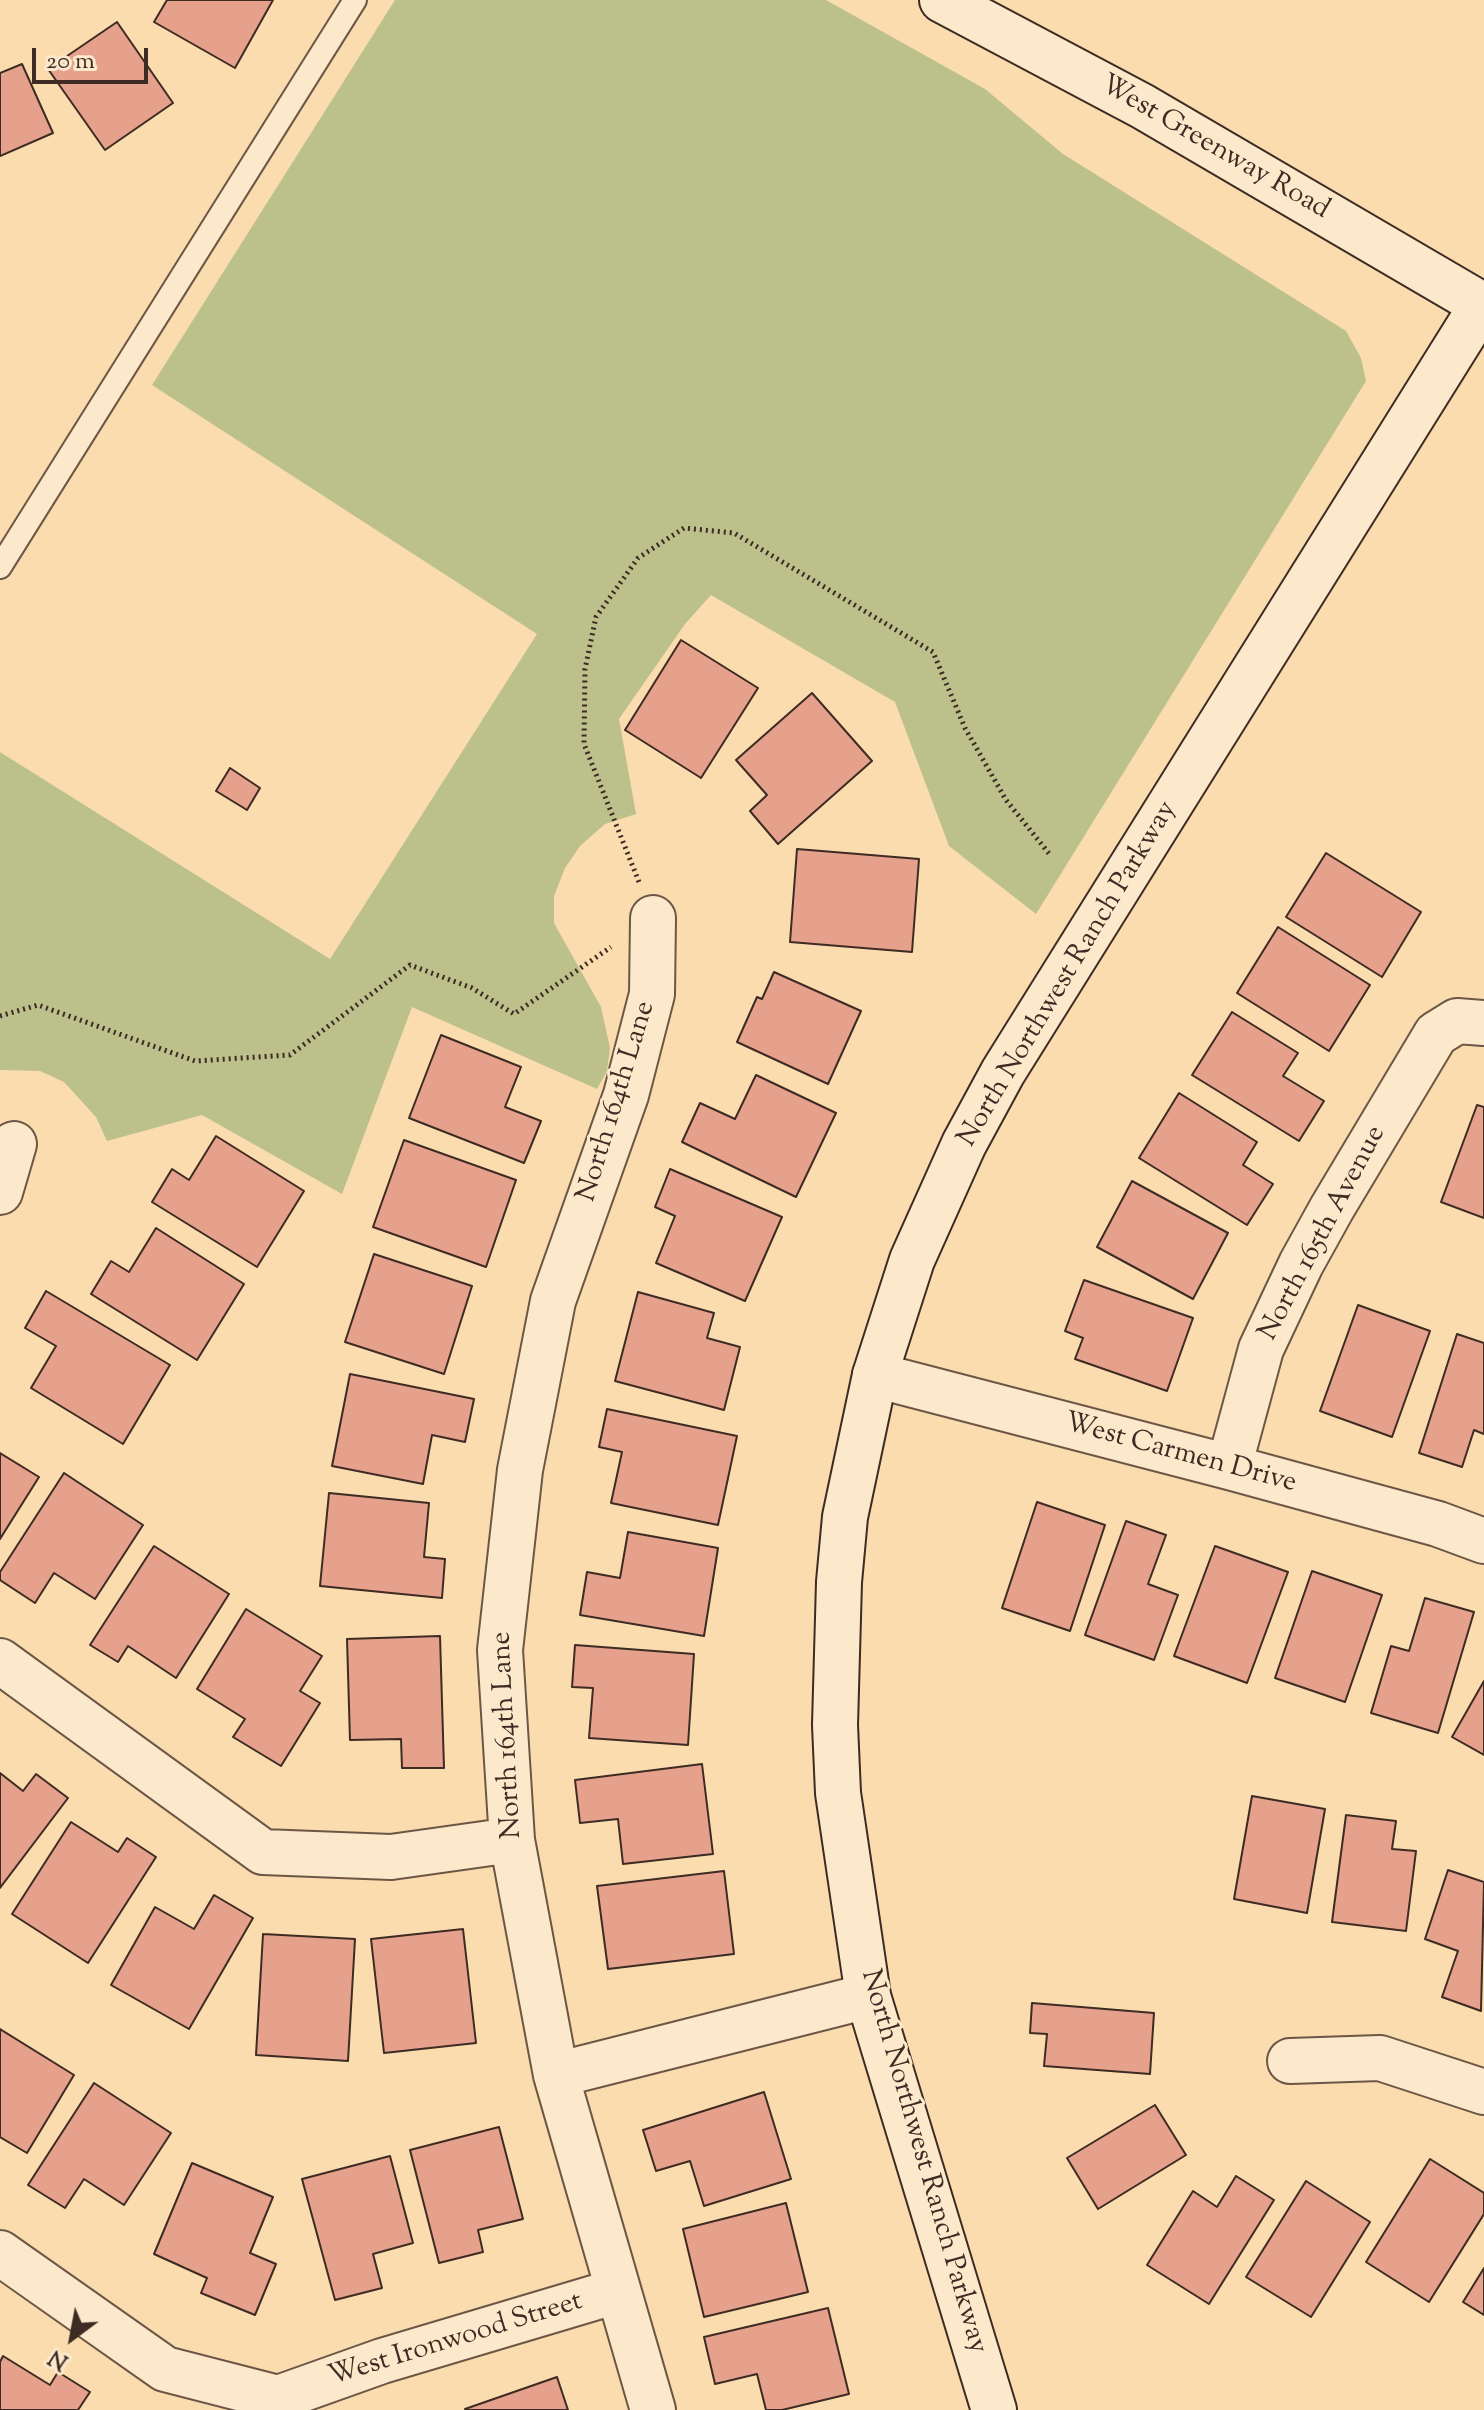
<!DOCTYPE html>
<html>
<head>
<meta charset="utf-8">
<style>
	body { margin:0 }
	#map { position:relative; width:1484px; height:2410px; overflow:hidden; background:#fbdcae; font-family:"Sorts Mill Goudy",serif }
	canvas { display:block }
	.north { position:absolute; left:32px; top:2298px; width:80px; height:80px; -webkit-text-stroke:6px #fce8ca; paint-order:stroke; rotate:212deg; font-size:22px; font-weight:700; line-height:32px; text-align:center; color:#3d2b24 }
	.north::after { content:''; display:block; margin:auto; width:28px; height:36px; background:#3d2b24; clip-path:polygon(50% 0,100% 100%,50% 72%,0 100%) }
	.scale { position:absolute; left:32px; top:48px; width:116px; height:36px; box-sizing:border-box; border:4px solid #3d2b24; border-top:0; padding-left:10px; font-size:24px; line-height:28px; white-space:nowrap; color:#3d2b24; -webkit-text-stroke:6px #fce8ca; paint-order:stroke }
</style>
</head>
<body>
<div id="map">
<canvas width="1484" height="2410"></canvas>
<div class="north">N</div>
<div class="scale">20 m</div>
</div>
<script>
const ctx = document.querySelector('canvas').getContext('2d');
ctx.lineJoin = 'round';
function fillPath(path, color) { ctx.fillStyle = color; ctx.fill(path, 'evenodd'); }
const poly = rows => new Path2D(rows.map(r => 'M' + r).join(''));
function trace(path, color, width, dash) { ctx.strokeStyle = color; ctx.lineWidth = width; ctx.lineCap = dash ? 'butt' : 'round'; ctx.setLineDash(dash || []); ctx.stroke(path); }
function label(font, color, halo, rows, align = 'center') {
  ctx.font = font + ' "Sorts Mill Goudy",serif'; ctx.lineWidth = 6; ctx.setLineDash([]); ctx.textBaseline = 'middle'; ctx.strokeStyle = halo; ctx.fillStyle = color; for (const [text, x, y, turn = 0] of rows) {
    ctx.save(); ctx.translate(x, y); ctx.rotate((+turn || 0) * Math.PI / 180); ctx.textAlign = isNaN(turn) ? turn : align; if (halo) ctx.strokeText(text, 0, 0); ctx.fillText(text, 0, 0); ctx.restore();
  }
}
fillPath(poly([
	[395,0,826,0,985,89,1063,154,1346,331,1361,358,1366,381,1036,914,949,846,895,702,711,595,685,624,619,719,636,814,605,824,580,846,565,868,554,896,554,923,601,1007,610,1048,607,1071,597,1089,412,1007,342,1194,202,1115,107,1141,96,1117,64,1082,40,1071,0,1070,0,752,330,959,537,634,152,385]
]), '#bcc18c');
const building = poly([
	[167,0,273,0,235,68,154,22,167,0],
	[117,22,173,103,105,150,48,69,117,22],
	[22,64,53,133,0,156,0,73,22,64],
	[681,640,758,688,701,778,625,730,681,640],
	[812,693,872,761,778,844,750,811,767,795,736,760,812,693],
	[230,768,260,788,247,810,216,791,230,768],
	[797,849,919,859,912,952,790,942,797,849],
	[1326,853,1421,912,1382,977,1286,917,1326,853],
	[1278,927,1370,985,1329,1051,1237,993,1278,927],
	[774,972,861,1011,828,1084,737,1042,757,997,762,999,774,972],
	[1232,1012,1298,1053,1283,1076,1324,1101,1299,1141,1192,1075,1232,1012],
	[441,1035,521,1067,505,1107,541,1121,524,1163,409,1118,441,1035],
	[756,1075,836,1113,796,1197,682,1142,700,1103,735,1119,756,1075],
	[1179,1093,1257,1142,1243,1165,1273,1184,1247,1225,1139,1158,1179,1093],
	[1477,1105,1484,1107,1484,1218,1441,1202,1477,1105],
	[216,1136,304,1191,257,1267,152,1202,172,1169,189,1180,216,1136],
	[404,1140,516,1180,486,1267,373,1227,404,1140],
	[670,1169,782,1217,745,1301,656,1263,675,1216,655,1207,670,1169],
	[1132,1181,1228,1233,1193,1299,1097,1247,1132,1181],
	[156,1228,244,1284,197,1360,91,1294,111,1261,129,1272,156,1228],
	[374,1254,472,1286,444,1374,345,1342,374,1254],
	[1084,1280,1193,1318,1167,1391,1075,1359,1083,1338,1065,1331,1084,1280],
	[46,1291,170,1365,123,1444,31,1388,56,1346,25,1328,46,1291],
	[638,1292,714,1313,707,1338,740,1347,724,1410,615,1381,638,1292],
	[1358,1305,1430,1331,1392,1437,1320,1411,1358,1305],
	[1457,1334,1484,1343,1484,1434,1474,1430,1462,1467,1419,1453,1457,1334],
	[350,1374,474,1399,465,1442,432,1435,423,1484,332,1466,350,1374],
	[607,1409,737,1436,718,1525,611,1503,622,1452,599,1447,607,1409],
	[0,1453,39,1477,0,1539,0,1453],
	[64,1473,143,1525,95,1599,54,1573,35,1603,0,1580,0,1572,64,1473],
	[329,1493,429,1503,424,1557,445,1559,442,1598,320,1586,329,1493],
	[1037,1502,1105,1525,1070,1631,1002,1608,1037,1502],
	[1126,1521,1166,1535,1148,1584,1178,1595,1154,1660,1085,1635,1126,1521],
	[628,1532,718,1548,704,1636,580,1615,587,1572,620,1578,628,1532],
	[154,1546,229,1594,176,1678,128,1646,118,1662,90,1645,154,1546],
	[1215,1546,1288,1572,1247,1683,1174,1656,1215,1546],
	[1312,1571,1382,1595,1345,1702,1275,1678,1312,1571],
	[1425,1598,1474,1612,1438,1733,1371,1713,1391,1646,1409,1651,1425,1598],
	[246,1609,322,1656,300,1691,320,1703,281,1766,233,1737,245,1719,197,1689,246,1609],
	[440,1636,444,1768,402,1768,401,1739,350,1740,347,1639,440,1636],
	[575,1645,694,1654,688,1745,589,1738,593,1688,572,1687,575,1645],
	[1484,1681,1484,1755,1452,1737,1484,1681],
	[702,1764,713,1854,623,1864,618,1819,580,1823,575,1780,702,1764],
	[0,1773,23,1791,36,1774,68,1798,0,1888,0,1773],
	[1252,1796,1325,1809,1307,1913,1234,1899,1252,1796],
	[1346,1815,1396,1821,1392,1849,1416,1851,1406,1931,1332,1922,1346,1815],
	[71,1822,118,1852,127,1838,156,1857,88,1963,12,1914,71,1822],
	[1448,1870,1484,1882,1481,2011,1442,1997,1458,1951,1425,1939,1448,1870],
	[724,1871,734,1954,608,1969,597,1886,724,1871],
	[214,1895,253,1918,189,2029,111,1985,155,1907,194,1929,214,1895],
	[463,1929,476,2043,384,2053,371,1939,463,1929],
	[263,1934,355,1939,348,2061,256,2055,263,1934],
	[1032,2003,1154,2013,1150,2074,1044,2066,1047,2034,1030,2033,1032,2003],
	[0,2029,74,2075,27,2153,0,2137,0,2029],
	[94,2083,171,2133,124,2205,84,2179,65,2208,28,2185,94,2083],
	[764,2092,791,2179,704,2206,690,2161,656,2171,643,2130,764,2092],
	[1155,2105,1186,2155,1098,2209,1067,2158,1155,2105],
	[499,2127,523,2219,478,2230,483,2252,439,2263,410,2150,499,2127],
	[390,2156,413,2243,373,2254,382,2288,335,2300,302,2179,390,2156],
	[1430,2159,1484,2193,1484,2214,1429,2302,1366,2262,1430,2159],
	[192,2163,273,2197,250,2253,276,2264,255,2315,201,2293,207,2278,154,2254,192,2163],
	[1236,2176,1274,2200,1209,2304,1147,2265,1193,2191,1217,2207,1236,2176],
	[1306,2181,1370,2222,1311,2317,1246,2277,1306,2181],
	[786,2203,808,2292,704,2317,683,2229,786,2203],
	[1484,2268,1484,2315,1463,2302,1484,2268],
	[828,2308,849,2394,782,2410,766,2410,757,2374,715,2384,704,2337,828,2308],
	[3,2356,50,2385,58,2372,90,2392,78,2410,0,2410,0,2362,3,2356],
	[557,2377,568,2410,466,2410,465,2409,557,2377]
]);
fillPath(building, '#e5a18b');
trace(building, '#3d2b24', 2);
const lane = poly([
	[0,567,355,0]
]);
const street = poly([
	[0,1192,14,1144],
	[875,1375,1229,1467,1438,1524,1484,1541],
	[1229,1467,1261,1349,1301,1264,1332,1208,1436,1034,1457,1021,1484,1023],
	[0,1661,263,1852,391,1857,512,1840],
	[1290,2061,1380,2058,1484,2092],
	[556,2075,868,1996],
	[0,2253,165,2369,278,2398,382,2361,617,2291],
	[653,2410,556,2075,512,1840,500,1650,520,1470,553,1301,626,1095,652,994,653,918]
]);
const secondary = poly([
	[942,0,1142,106,1484,306],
	[994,2410,868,1996,838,1793,835,1725,839,1582,845,1517,875,1375,912,1260,964,1144,1003,1072,1482,305]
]);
trace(lane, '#6c5746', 26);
trace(street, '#6c5746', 48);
trace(secondary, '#3d2b24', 48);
trace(poly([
	[639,882,584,744,585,669,596,617,638,558,684,528,734,533,933,652,965,728,1006,800,1051,856],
	[0,1016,38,1005,195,1061,290,1055,410,965,472,988,514,1014,611,947]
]), '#3d2b24', 5, [2, 4]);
trace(lane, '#fce8ca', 22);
trace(street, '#fce8ca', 44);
trace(secondary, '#fce8ca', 44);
label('28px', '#3d2b24', '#fce8ca', [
	["West Greenway Road",1214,149,30],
	["North Northwest Ranch Parkway",1069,975,-59],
	["North 164th Lane",618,1102,-73],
	["North 165th Avenue",1324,1234,-62],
	["West Carmen Drive",1180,1455,15],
	["North 164th Lane",509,1735,-93],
	["North Northwest Ranch Parkway",922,2162,74],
	["West Ironwood Street",456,2341,-17]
]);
</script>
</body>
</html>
